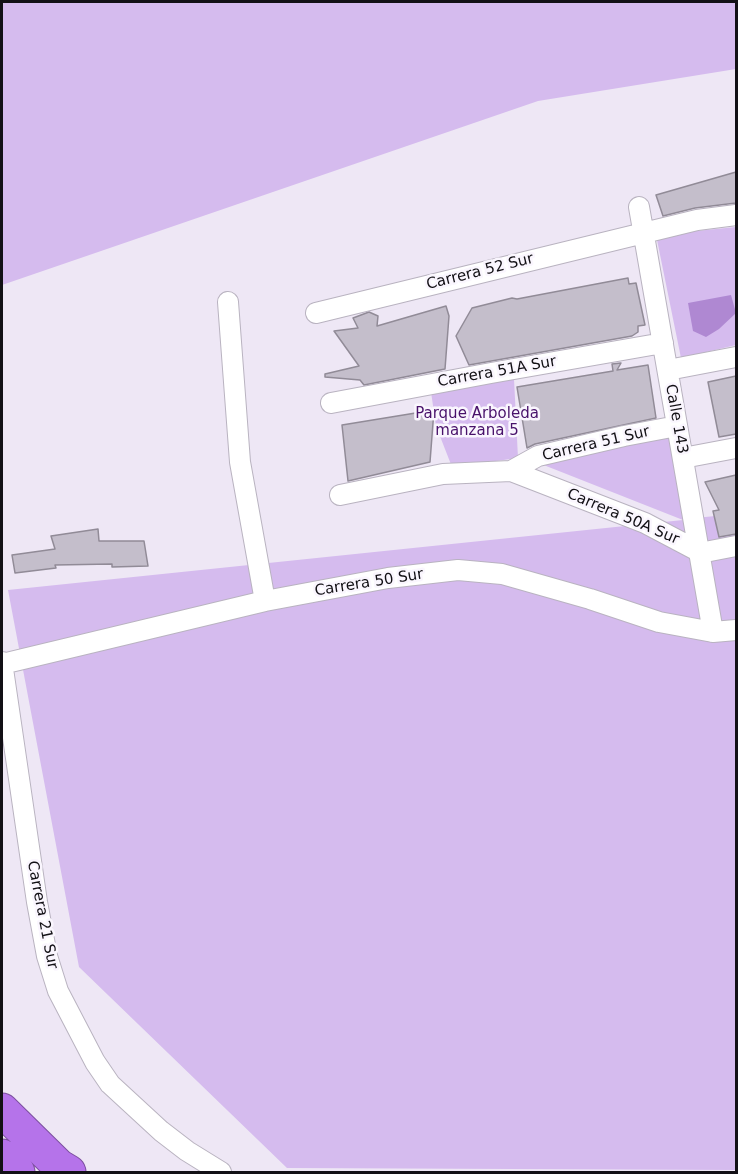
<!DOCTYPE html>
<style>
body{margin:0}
#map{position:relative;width:738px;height:1174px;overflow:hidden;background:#eee7f5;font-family:"DejaVu Sans",sans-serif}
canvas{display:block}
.frame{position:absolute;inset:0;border:3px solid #121015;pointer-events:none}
</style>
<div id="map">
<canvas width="738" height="1174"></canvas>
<div class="frame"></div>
</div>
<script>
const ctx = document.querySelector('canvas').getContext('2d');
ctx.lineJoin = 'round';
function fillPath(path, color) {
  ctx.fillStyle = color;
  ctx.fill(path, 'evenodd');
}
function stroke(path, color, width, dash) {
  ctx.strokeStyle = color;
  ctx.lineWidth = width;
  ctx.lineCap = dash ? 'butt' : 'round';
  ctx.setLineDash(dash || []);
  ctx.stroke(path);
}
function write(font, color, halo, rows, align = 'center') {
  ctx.font = font + ' "DejaVu Sans",sans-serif';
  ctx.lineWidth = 5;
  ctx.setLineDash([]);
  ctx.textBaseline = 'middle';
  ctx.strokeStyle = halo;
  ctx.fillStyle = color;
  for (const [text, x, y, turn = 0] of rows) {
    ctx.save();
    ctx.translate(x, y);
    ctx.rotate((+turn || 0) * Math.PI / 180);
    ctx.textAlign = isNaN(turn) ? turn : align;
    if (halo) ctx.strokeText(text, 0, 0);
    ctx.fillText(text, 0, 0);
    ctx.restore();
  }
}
fillPath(new Path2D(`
 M 2,2 L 736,2 L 736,69 L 538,101 L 2,285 Z
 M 736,227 L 736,345 L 681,358 L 656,235 Z
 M 514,379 L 518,458 L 452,467 L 436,426 L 431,392 L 468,384 Z
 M 678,435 L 695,518 L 736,514 L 736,1170 L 287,1168 L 79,967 L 8,590 L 683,520 L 536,462 Z`), '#d5bbee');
fillPath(new Path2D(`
 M 731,295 L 736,313 L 719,329 L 706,337 L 693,331 L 688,303 Z`), '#af88d2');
const building = new Path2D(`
 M 736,172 L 736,203 L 695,208 L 663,216 L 656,195 Z
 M 628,278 L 629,284 L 636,283 L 645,325 L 638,326 L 638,332 L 632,336 L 469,365 L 456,336 L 472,308 L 512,298 L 517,299 Z
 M 446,306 L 449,316 L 445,369 L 364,385 L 360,380 L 325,377 L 325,374 L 359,366 L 334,331 L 358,328 L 353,318 L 369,312 L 378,316 L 377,326 Z
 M 621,363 L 617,370 L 648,365 L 656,418 L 535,444 L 527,448 L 517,387 L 613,371 L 612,364 Z
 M 736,376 L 736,434 L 719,437 L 708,382 Z
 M 434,410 L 430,462 L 348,481 L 342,425 Z
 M 736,475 L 736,534 L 719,537 L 713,511 L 719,510 L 705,482 Z
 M 98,529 L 99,541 L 144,541 L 148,566 L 112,567 L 112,564 L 55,565 L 56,568 L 15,573 L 12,555 L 55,549 L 51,536 Z`);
fillPath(building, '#c4becb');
stroke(building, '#918b97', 1.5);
const street = new Path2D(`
 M 639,207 L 713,632
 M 228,302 L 240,462 L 265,601
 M 316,313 L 697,220 L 736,215
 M 668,370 L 736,357
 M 331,403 L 491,373 L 663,343
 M 683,458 L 736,448
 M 511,471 L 645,523 L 698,551 L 705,552 L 736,546
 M 340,495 L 443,474 L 511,471 L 538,456 L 624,436 L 677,426
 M 2,662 L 37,902 L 47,956 L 58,991 L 95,1062 L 110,1084 L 161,1131 L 187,1151 L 221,1172
 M 2,664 L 265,601 L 388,578 L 458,570 L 502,574 L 590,599 L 659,622 L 713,632 L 736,630`);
const highway = new Path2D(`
 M 2,1110 L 59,1166 L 69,1172
 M 2,1156 L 18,1172`);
stroke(street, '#b9b3c0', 22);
stroke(highway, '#7c509f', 35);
stroke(street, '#fff', 20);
stroke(highway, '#b573ea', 33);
write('15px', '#121015', '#faf6fe', [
 ["Carrera 52 Sur",480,272,-14],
 ["Carrera 51A Sur",497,372,-10],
 ["Calle 143",676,419,80],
 ["Carrera 51 Sur",596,444,-13],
 ["Carrera 50A Sur",623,517,23],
 ["Carrera 50 Sur",369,583,-9],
 ["Carrera 21 Sur",42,915,79]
]);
write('15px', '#48116a', '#faf6fe', [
 ["Parque Arboleda",477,414],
 ["manzana 5",477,431]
]);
</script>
